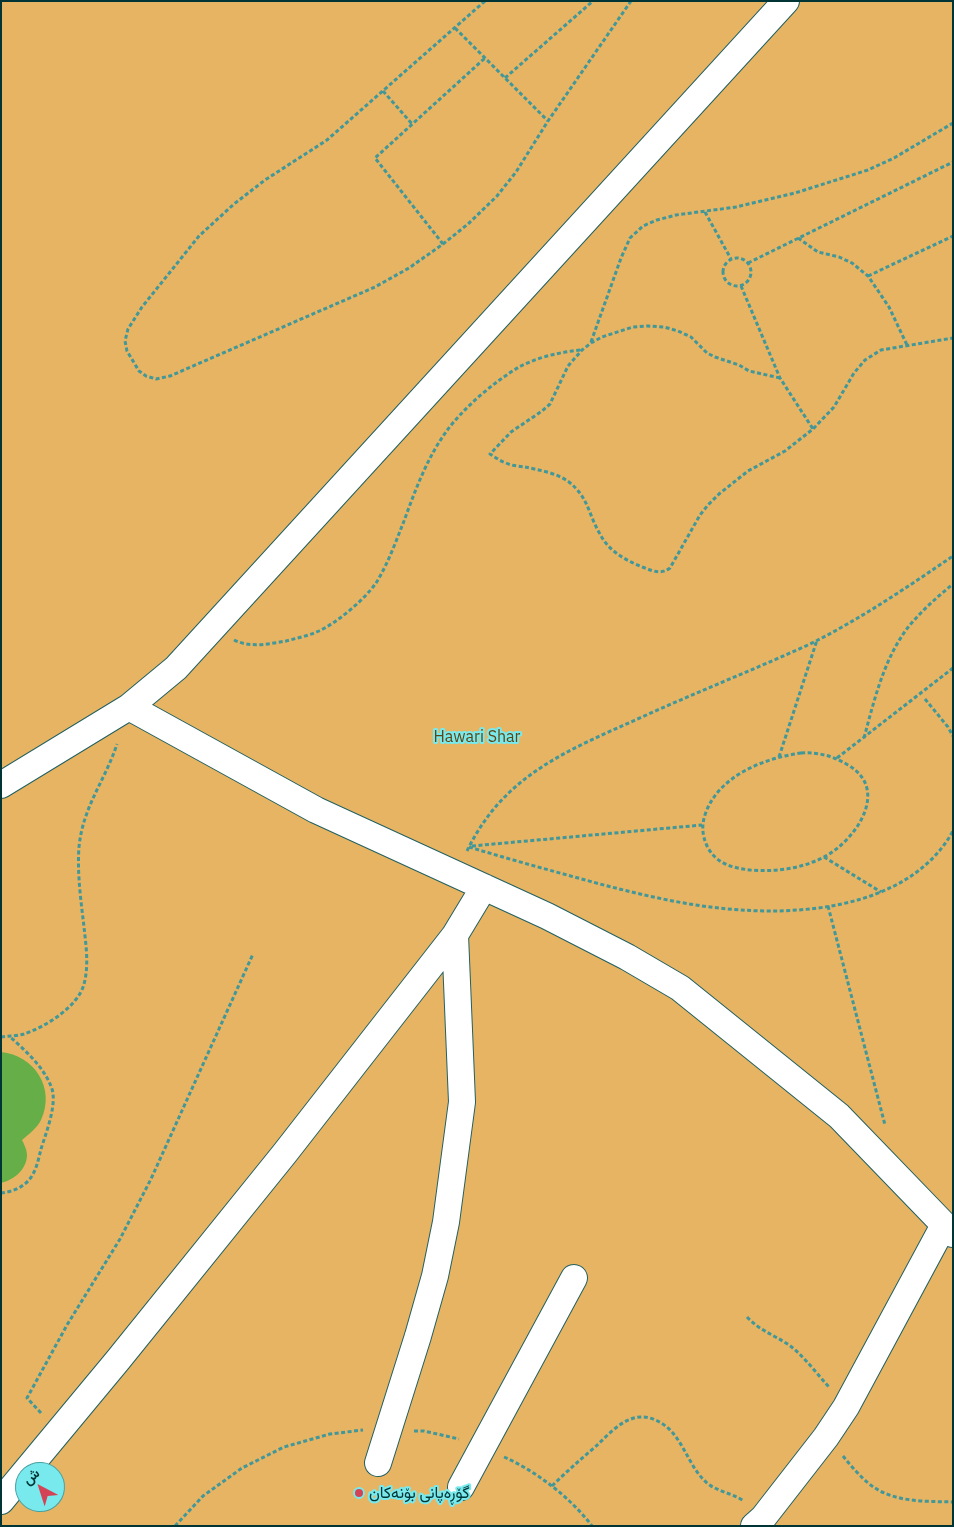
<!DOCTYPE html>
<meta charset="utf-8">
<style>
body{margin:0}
#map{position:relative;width:954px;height:1527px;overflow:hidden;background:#78e9ec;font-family:"IBM Plex Sans",Vazirmatn,sans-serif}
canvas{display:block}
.frame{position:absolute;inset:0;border:2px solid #003435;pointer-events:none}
.north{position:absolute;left:15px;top:1462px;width:50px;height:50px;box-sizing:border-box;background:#78e9ec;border:1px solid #48a1a3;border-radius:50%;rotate:320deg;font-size:14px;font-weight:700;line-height:20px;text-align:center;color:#003435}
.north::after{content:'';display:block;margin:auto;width:18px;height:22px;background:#d34355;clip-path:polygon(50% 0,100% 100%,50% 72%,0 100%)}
</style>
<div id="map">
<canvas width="954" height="1527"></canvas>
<div class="frame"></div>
<div class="north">ش</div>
</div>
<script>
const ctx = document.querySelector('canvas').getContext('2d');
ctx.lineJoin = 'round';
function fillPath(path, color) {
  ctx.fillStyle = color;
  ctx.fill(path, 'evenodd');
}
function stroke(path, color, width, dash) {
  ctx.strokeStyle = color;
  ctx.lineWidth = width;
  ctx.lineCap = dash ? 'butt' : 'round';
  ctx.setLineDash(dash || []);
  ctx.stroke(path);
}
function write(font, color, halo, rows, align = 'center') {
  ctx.font = font + ' "IBM Plex Sans",Vazirmatn,sans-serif';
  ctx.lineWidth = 4;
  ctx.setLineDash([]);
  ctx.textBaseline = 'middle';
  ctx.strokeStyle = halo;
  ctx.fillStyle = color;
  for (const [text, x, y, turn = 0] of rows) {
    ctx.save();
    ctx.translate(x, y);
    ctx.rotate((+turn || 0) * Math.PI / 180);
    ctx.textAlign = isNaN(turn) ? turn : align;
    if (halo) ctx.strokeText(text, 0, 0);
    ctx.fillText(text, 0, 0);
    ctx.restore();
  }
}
fillPath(new Path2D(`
 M 1,1 L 953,1 L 953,1526 L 1,1526 ZM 25,1472 L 55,1472 L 55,1502 L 25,1502 Z`), '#e7b463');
fillPath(new Path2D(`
 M 1,1052 C 34,1055 56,1088 41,1120 C 37,1128 29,1134 22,1140 C 24,1144 27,1150 27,1155 C 27,1169 14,1180 1,1183 Z`), '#66ae47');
const minor = new Path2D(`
 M 129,707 L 316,810 L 547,916 L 627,957 L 680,988 L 839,1116 L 953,1234
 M 1,785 L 129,707 L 176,668 L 786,1
 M 378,1463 L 418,1336 L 435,1276 L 446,1222 L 462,1102 L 455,935
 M 25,1472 L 118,1360 L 285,1153 L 455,935 L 484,887
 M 461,1487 L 574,1278
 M 1,1501 L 25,1472
 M 754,1526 L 763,1518 L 826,1437 L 846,1407 L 944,1225`);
stroke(minor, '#226061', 28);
stroke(new Path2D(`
 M 485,1 L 327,140 L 265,180 L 234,204 L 199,236 L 142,307 L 128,329 L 125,341 L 127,351 L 139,371 L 146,376 L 156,379 L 170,376 L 375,287 L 409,268 L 443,244 L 468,224 L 497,196 L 516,172 L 548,121 L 631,1
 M 455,28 L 548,121
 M 505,78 L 593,1
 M 383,91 L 413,125
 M 705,212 L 731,259
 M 798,238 L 818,252 L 839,257 L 852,263 L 868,276 L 889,307 L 907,345
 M 443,244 L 375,158 L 485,58
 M723 272a14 14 0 1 1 28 0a14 14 0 1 1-28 0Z
 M 748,263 L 953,162
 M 868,276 L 953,236
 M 741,286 L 780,378 L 813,429
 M 591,342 L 621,258 L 630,238 L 643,226 L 657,220 L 676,215 L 736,207 L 795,193 L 868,170 L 894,158 L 953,123
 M 780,378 L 749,371 L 739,365 L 715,357 L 707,353 L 691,337 L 678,331 L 664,327 L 648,326 L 633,327 L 602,337 L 591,343 L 582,350 L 568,366 L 550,404 L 542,411 L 511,432 L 490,454 C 495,457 500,461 506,463 C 512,466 519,466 525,467 C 539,470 557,473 569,482 C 589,498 588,514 600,534 C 609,552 627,561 645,568 C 655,572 662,574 670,568 L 700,515 L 708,505 L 719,494 L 748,471 L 785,451 L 813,429 L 834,407 L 854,373 L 865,360 L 881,350 L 953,338
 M 234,640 C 250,648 269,644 286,641 C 297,638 308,636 319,631 C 338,622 364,600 376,583 C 388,564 396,541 404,521 C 415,491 427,458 446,432 C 463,408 494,382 519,367 C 538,357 560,352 581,350
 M 925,699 L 948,727 L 953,736
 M 864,738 C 874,701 883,662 906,630 C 919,613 936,598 953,584
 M 801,753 C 819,752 833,756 848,765 C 891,790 855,841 824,857 C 801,869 775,872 750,870 C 733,868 717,864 708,848 C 702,836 701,825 706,812 C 720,775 765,758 801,753 Z
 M 779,757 L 817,640
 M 837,758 L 953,668
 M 472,846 L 702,825
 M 469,847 C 512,860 556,872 600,884 C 646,896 693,907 741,910 C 815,915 913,903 953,831
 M 467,851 C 504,774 569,750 642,717 C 697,692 753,670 808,645 C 859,620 906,588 953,556
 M 824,857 L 881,892
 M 828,906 L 885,1125
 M 1,1037 C 9,1036 17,1036 24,1034 C 45,1027 78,1007 84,984 C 89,966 86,945 84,927 C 81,901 77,874 79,847 C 83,806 105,781 117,744
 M 1,1193 C 13,1192 27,1186 33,1174 C 37,1167 39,1157 41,1149 C 46,1133 57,1105 52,1089 C 45,1068 25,1050 9,1036
 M 747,1317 C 759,1330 774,1335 789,1345 C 804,1356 816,1373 829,1387
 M 41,1413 L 27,1398 L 67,1325 L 120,1239 L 151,1179 L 253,954
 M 414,1431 L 424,1431 L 459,1439
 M 843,1456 C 850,1465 858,1474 867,1482 C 891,1503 923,1501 953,1502
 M 504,1457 C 536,1471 571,1498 592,1526
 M 552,1486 C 566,1472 580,1460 595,1447 C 606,1437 617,1424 631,1419 C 646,1413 662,1421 672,1432 C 686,1448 691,1469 707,1483 C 718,1492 732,1493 744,1501
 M 175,1526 L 203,1496 L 242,1468 L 284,1447 L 330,1434 L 363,1430`), '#429799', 3, [4, 2.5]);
stroke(minor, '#fff', 26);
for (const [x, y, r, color] of [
 [359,1493,5,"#d34355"]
]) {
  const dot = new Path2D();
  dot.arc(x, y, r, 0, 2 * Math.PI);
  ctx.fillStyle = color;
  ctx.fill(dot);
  stroke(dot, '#78e9ec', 2);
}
write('16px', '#604412', '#78e9ec', [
 ["Hawari Shar",477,737]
]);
write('16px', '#003435', '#78e9ec', [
 ["گۆڕەپانی بۆنەکان",369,1493]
], 'left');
</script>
